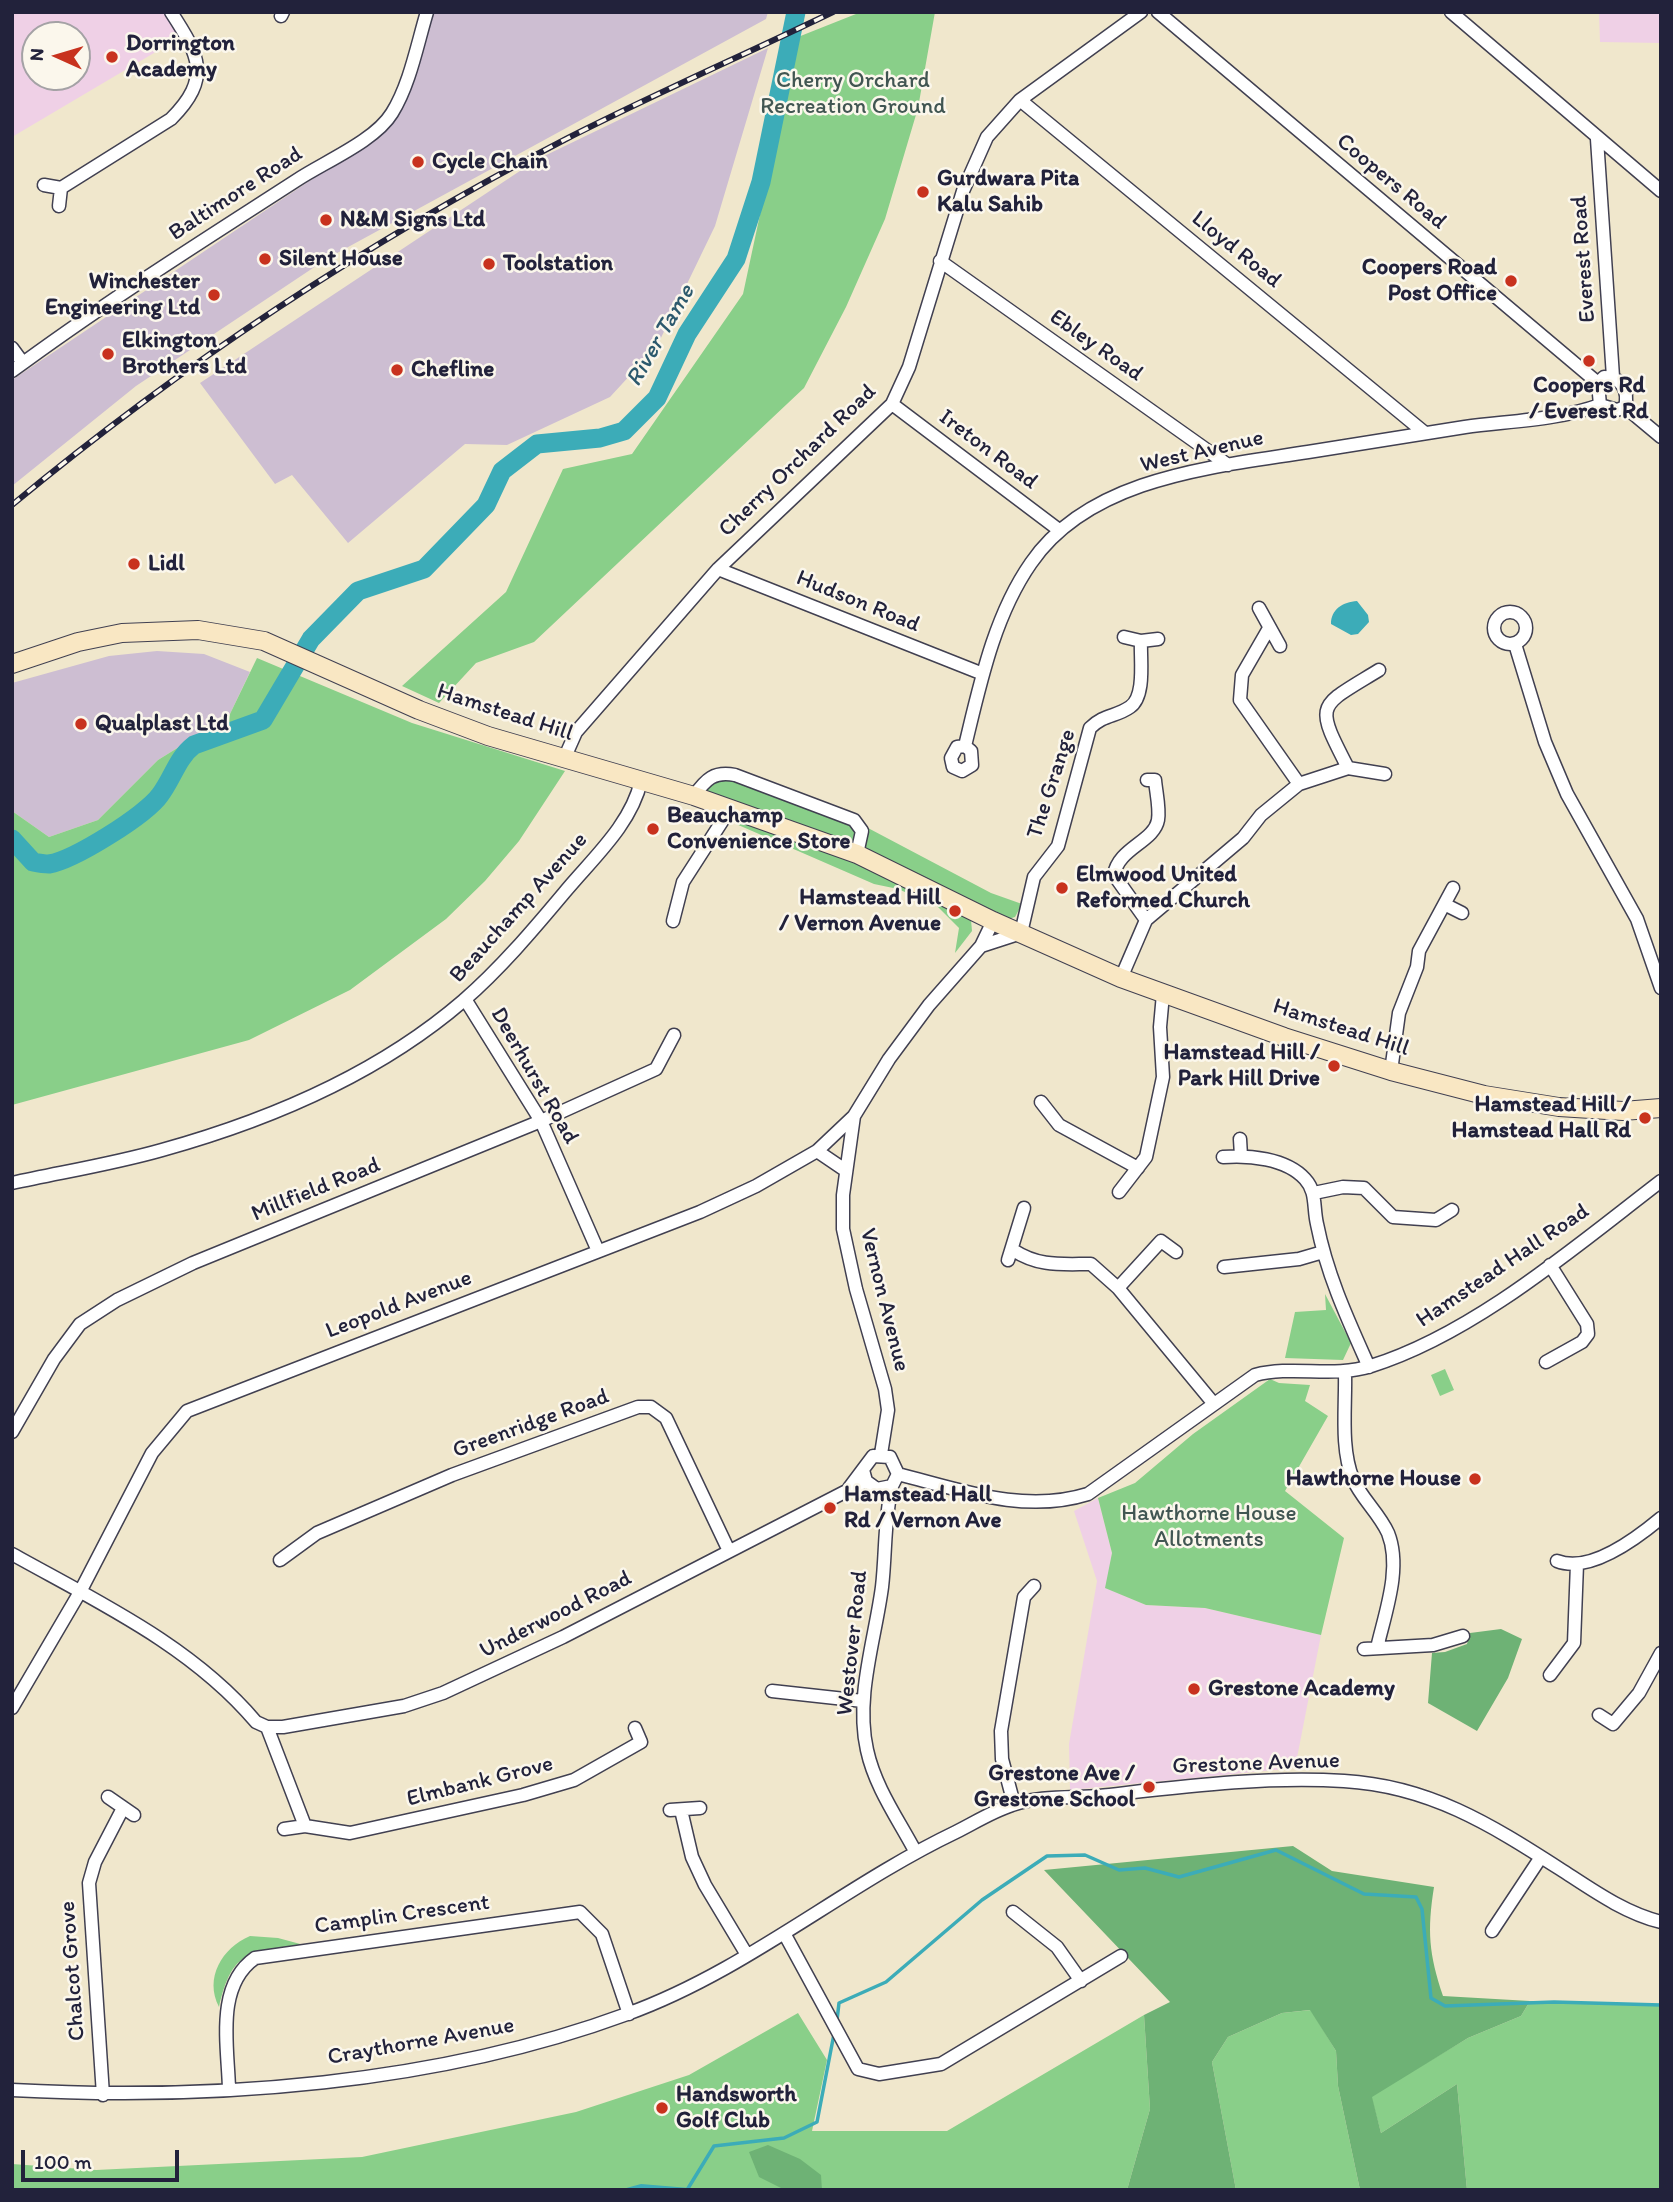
<!DOCTYPE html>
<style>
body{margin:0}
#map{position:relative;width:1673px;height:2202px;overflow:hidden;background:#f0e7cc;font-family:Itim,sans-serif}
canvas{display:block}
.frame{position:absolute;inset:0;border:14px solid #22223b;pointer-events:none}
.north{position:absolute;left:21px;top:21px;width:70px;height:70px;box-sizing:border-box;background:#fbf7ec;border:2px solid #a4a2a5;border-radius:50%;rotate:274deg;font-size:19px;font-weight:700;line-height:28px;text-align:center;color:#22223b}
.north::after{content:'';display:block;margin:auto;width:24px;height:32px;background:#c8321e;clip-path:polygon(50% 0,100% 100%,50% 72%,0 100%)}
.scale{position:absolute;left:21px;top:2150px;width:158px;height:32px;box-sizing:border-box;border:4px solid #22223b;border-top:0;padding-left:9px;font-size:21px;line-height:24px;white-space:nowrap;color:#22223b;-webkit-text-stroke:5px #fbf7ec;paint-order:stroke}
</style>
<div id="map">
<canvas width="1673" height="2202"></canvas>
<div class="frame"></div>
<div class="north">N</div>
<div class="scale">100 m</div>
</div>
<script>
const ctx = document.querySelector('canvas').getContext('2d');
ctx.lineJoin = 'round';
function fillPath(path, color) {
  ctx.fillStyle = color;
  ctx.fill(path, 'evenodd');
}
function stroke(path, color, width, dash) {
  ctx.strokeStyle = color;
  ctx.lineWidth = width;
  ctx.lineCap = dash ? 'butt' : 'round';
  ctx.setLineDash(dash || []);
  ctx.stroke(path);
}
function write(font, color, halo, rows, align = 'center') {
  ctx.font = font + ' Itim,sans-serif';
  ctx.lineWidth = 5;
  ctx.setLineDash([]);
  ctx.textBaseline = 'middle';
  ctx.strokeStyle = halo;
  ctx.fillStyle = color;
  for (const [text, x, y, turn = 0] of rows) {
    ctx.save();
    ctx.translate(x, y);
    ctx.rotate((+turn || 0) * Math.PI / 180);
    ctx.textAlign = isNaN(turn) ? turn : align;
    if (halo) ctx.strokeText(text, 0, 0);
    ctx.fillText(text, 0, 0);
    ctx.restore();
  }
}
fillPath(new Path2D(`
 M 18,12 L 165,12 L 181,37 L 12,137 L 12,15 ZM 35,35 L 77,35 L 77,77 L 35,77 Z
 M 1599,12 L 1661,12 L 1661,43 L 1600,42 Z
 M 1098,1498 L 1112,1553 L 1106,1588 L 1146,1605 L 1205,1608 L 1321,1635 L 1295,1768 L 1070,1790 L 1069,1744 L 1097,1581 L 1074,1511 Z`), '#efd0e6');
fillPath(new Path2D(`
 M 431,12 L 768,12 L 766,19 L 328,258 L 136,386 L 12,486 L 12,380 L 375,137 L 395,116 Z
 M 768,48 L 715,226 L 657,346 L 610,397 L 507,445 L 465,444 L 348,543 L 292,475 L 275,484 L 200,383 L 538,159 Z
 M 157,651 L 204,654 L 250,672 L 229,716 L 158,760 L 98,820 L 49,837 L 12,811 L 12,683 L 109,656 Z`), '#cdbed2');
fillPath(new Path2D(`
 M 861,12 L 935,12 L 918,108 L 885,219 L 846,307 L 804,388 L 534,642 L 476,663 L 439,703 L 402,686 L 506,592 L 563,469 L 632,454 L 743,294 L 798,37 Z
 M 257,658 L 412,723 L 565,771 L 519,841 L 485,881 L 446,919 L 350,990 L 249,1040 L 12,1105 L 12,811 L 49,837 L 98,820 L 158,760 L 229,716 Z
 M 721,775 L 850,822 L 855,830 L 851,847 L 704,793 L 707,783 Z
 M 746,821 L 867,864 L 971,920 L 972,931 L 955,953 L 959,928 L 937,906 L 898,889 L 874,884 L 736,824 Z
 M 868,828 L 991,893 L 1022,904 L 1015,917 L 1008,919 L 865,849 Z
 M 1325,1294 L 1351,1343 L 1343,1360 L 1285,1358 L 1295,1312 L 1326,1310 Z
 M 1445,1369 L 1454,1390 L 1440,1396 L 1431,1375 Z
 M 1270,1379 L 1279,1383 L 1310,1385 L 1305,1401 L 1328,1416 L 1285,1491 L 1344,1538 L 1321,1635 L 1205,1608 L 1146,1605 L 1105,1588 L 1112,1553 L 1098,1498 L 1135,1483 L 1193,1434 Z
 M 250,1936 L 278,1938 L 304,1945 C 248,1954 233,1948 219,2007 C 204,1978 222,1948 250,1936 Z
 M 1530,2001 L 1661,2005 L 1661,2190 L 1467,2190 L 1457,2084 L 1381,2133 L 1371,2096 L 1468,2038 L 1521,2016 Z
 M 1311,2010 L 1336,2051 L 1338,2086 L 1360,2190 L 1236,2190 L 1212,2062 L 1228,2037 L 1282,2013 Z
 M 798,2013 L 827,2060 L 812,2131 L 947,2131 L 1144,2015 L 1150,2109 L 1127,2190 L 12,2190 L 12,2164 L 96,2170 L 362,2157 L 576,2112 L 689,2075 Z`), '#89cf89');
fillPath(new Path2D(`
 M 1501,1629 L 1522,1639 L 1508,1678 L 1477,1731 L 1428,1703 L 1432,1653 L 1445,1652 L 1467,1644 L 1470,1633 Z
 M 1293,1846 L 1332,1871 L 1434,1887 C 1427,1931 1429,1954 1443,1996 L 1530,2001 L 1521,2016 L 1468,2038 L 1372,2097 L 1381,2133 L 1457,2084 L 1467,2190 L 1360,2190 L 1338,2086 L 1336,2051 L 1310,2010 L 1282,2013 L 1228,2037 L 1212,2062 L 1236,2190 L 1127,2190 L 1150,2109 L 1144,2015 L 1170,2002 L 1044,1870 Z
 M 768,2145 L 800,2159 L 821,2175 L 822,2190 L 785,2190 L 759,2177 L 749,2152 Z`), '#6eb275');
fillPath(new Path2D(`
 M 1357,601 L 1368,615 L 1369,622 L 1358,634 L 1351,635 L 1331,624 C 1331,609 1343,602 1357,601 Z
 M 641,2184 L 689,2188 L 689,2190 L 619,2190 Z`), '#3cacb8');
stroke(new Path2D(`
 M 837,2020 L 839,2003 L 886,1982 L 982,1900 L 1047,1856 L 1085,1855 L 1119,1870 L 1145,1868 L 1179,1877 L 1276,1850 L 1364,1894 L 1416,1897 L 1422,1909 L 1431,1998 L 1445,2006 L 1554,2002 L 1661,2005
 M 687,2190 L 714,2146 L 784,2138 L 817,2122 L 834,2034`), '#3cacb8', 3.5);
stroke(new Path2D(`
 M 12,839 L 33,862 C 38,863 44,864 49,864 C 74,860 146,815 160,795 C 173,778 177,758 194,745 L 263,720 L 311,639 L 358,591 L 424,569 L 486,505 L 502,471 L 537,444 L 600,438 L 624,431 L 657,398 L 687,334 L 736,259 L 761,182 L 796,12`), '#3cacb8', 19);
const street = new Path2D(`
 M 1158,12 L 1598,383
 M 1451,12 L 1661,191
 M 281,16 L 283,12
 M 1020,100 L 1425,433
 M 1597,139 L 1613,377
 M 44,185 L 61,188 L 171,119 C 212,78 199,55 171,12
 M 59,206 L 61,188
 M 940,261 L 1228,465
 M 12,348 L 23,363
 M 12,371 C 104,303 201,242 297,180 C 324,162 375,141 392,113 C 410,84 417,45 427,12
 M 1604,377 C 1622,377 1629,391 1625,407 L 1617,410 L 1600,405 L 1598,383 Z
 M 892,404 L 1059,530
 M 1625,407 L 1661,437
 M 718,569 L 983,674
 M 1259,608 L 1280,646
 M1494 628a16 16 0 1 1 32 0a16 16 0 1 1-32 0Z
 M 1268,630 L 1242,675 L 1240,700 L 1299,784
 M 1124,637 L 1141,641 L 1158,639
 M 1515,644 L 1545,742 L 1567,794 L 1637,919 L 1661,988
 M 965,746 L 957,747 L 951,758 L 953,767 L 962,771 L 972,765 L 971,751 L 965,746 C 980,684 994,616 1031,563 C 1090,477 1214,467 1308,452 C 1360,444 1412,435 1465,427 C 1509,421 1559,420 1600,405
 M 564,759 L 576,732 L 718,569 L 892,404 L 909,367 L 963,191 L 987,137 L 1020,100 L 1141,12
 M 1348,768 C 1314,702 1317,708 1379,670
 M 694,796 C 706,779 714,771 735,775 L 854,820 L 862,831 L 857,854
 M 1446,905 L 1462,913
 M 1146,920 L 1114,875 C 1118,848 1154,842 1158,820 C 1160,808 1156,792 1155,780 L 1147,780
 M 673,921 L 683,882 L 730,809
 M 993,921 L 981,946 L 1021,933 L 1034,877 L 1058,846 L 1090,728 C 1104,714 1116,717 1130,707 C 1146,696 1140,659 1141,641
 M 1121,978 L 1146,920 L 1243,838 L 1261,815 L 1299,784 L 1348,768 L 1385,774
 M 465,999 L 541,1121 L 598,1251
 M 1391,1071 L 1399,1013 L 1417,967 L 1419,951 L 1453,888
 M 1041,1102 L 1059,1125 L 1138,1168
 M 1240,1139 L 1241,1156
 M 817,1151 L 845,1170
 M 1223,1157 C 1248,1155 1286,1158 1305,1179 C 1317,1192 1313,1207 1317,1224 C 1327,1275 1348,1320 1369,1367
 M 12,1183 C 62,1172 113,1164 162,1150 C 270,1120 377,1075 463,1001 C 500,969 533,930 564,893 C 592,859 631,825 641,781
 M 1119,1192 L 1146,1157 L 1163,1077 L 1160,1027 L 1163,994
 M 1314,1193 L 1343,1187 L 1364,1188 L 1393,1217 L 1436,1220 L 1452,1210
 M 1013,1250 C 1039,1267 1061,1264 1091,1264 L 1118,1288 L 1214,1404
 M 1008,1260 L 1024,1208
 M 1224,1267 L 1299,1259 L 1323,1252
 M 1118,1288 L 1161,1241 L 1176,1252
 M 1546,1362 L 1582,1342 L 1588,1334 L 1587,1324 L 1550,1265
 M 1345,1372 C 1346,1405 1340,1448 1353,1479 C 1361,1498 1379,1513 1388,1533 C 1402,1568 1385,1613 1377,1648
 M 12,1432 L 54,1359 L 80,1324 L 117,1300 L 193,1263 L 541,1121 L 656,1069 L 674,1035
 M 881,1454 L 888,1410 L 885,1389 L 856,1289 L 843,1229 L 843,1195 L 854,1116 L 889,1059 L 929,1005 L 981,946
 M 898,1474 C 961,1490 1024,1514 1088,1494 L 1255,1375 C 1293,1365 1333,1378 1371,1366 C 1474,1334 1576,1246 1661,1181
 M 892,1486 C 884,1519 886,1553 882,1587 C 875,1640 855,1697 867,1750 C 875,1787 898,1819 915,1851
 M 849,1488 L 873,1456 L 890,1457 L 898,1474 L 892,1486 L 877,1489 L 866,1481 L 863,1470
 M 12,1554 C 98,1602 192,1646 256,1722 L 267,1727 L 283,1727 L 404,1706 L 443,1693 L 563,1637 L 866,1481
 M 280,1560 L 317,1533 L 452,1475 L 638,1407 L 651,1407 L 666,1418 L 729,1551
 M 1557,1561 C 1590,1574 1637,1538 1661,1518
 M 1364,1649 L 1433,1645 L 1463,1636
 M 1550,1675 L 1574,1643 L 1577,1564
 M 772,1691 L 863,1701
 M 12,1708 L 80,1592 L 152,1453 L 187,1411 L 700,1212 L 756,1186 L 817,1151 L 854,1116
 M 1599,1715 L 1613,1724 L 1639,1693 L 1661,1653
 M 267,1727 L 305,1826 L 350,1833 L 523,1795 L 574,1780 L 641,1742 L 635,1728
 M 108,1797 L 134,1815
 M 1014,1804 L 1002,1759 L 1001,1731 L 1024,1597 L 1034,1586
 M 670,1810 L 700,1808
 M 681,1810 L 692,1857 L 705,1885 L 747,1955
 M 284,1829 L 305,1826
 M 1013,1912 L 1057,1947 L 1081,1981
 M 1492,1931 L 1541,1857
 M 784,1933 L 858,2069 L 879,2074 L 941,2064 L 1121,1956
 M 229,2089 C 228,2046 215,1986 255,1958 L 580,1912 L 602,1934 L 629,2014
 M 12,2090 C 213,2101 437,2084 627,2014 C 746,1971 843,1886 956,1832 C 974,1823 993,1811 1012,1805 C 1037,1796 1072,1798 1099,1796 C 1180,1787 1262,1776 1344,1781 C 1429,1786 1490,1824 1560,1869 C 1591,1889 1624,1913 1661,1922
 M 103,2095 L 89,1883 L 95,1862 L 122,1810`);
const secondary = new Path2D(`
 M 12,664 L 78,642 L 122,633 L 198,630 L 264,641 L 419,710 L 488,736 L 694,796 L 857,854 L 993,921 L 1121,978 L 1284,1037 L 1391,1071 L 1484,1095 L 1559,1107 L 1623,1111 L 1661,1108`);
stroke(street, '#414051', 15);
stroke(secondary, '#414051', 20);
stroke(street, '#fff', 12);
stroke(secondary, '#f9e7c3', 18);
const rail = new Path2D(`
 M 12,505 C 183,363 369,241 566,139 C 654,94 744,55 833,12`);
stroke(rail, '#22223b', 6);
stroke(rail, '#fbf7ec', 3.5, [10]);
for (const [x, y, r, color] of [
 [112,57,7,"#c8321e"],
 [418,162,7,"#c8321e"],
 [923,192,7,"#c8321e"],
 [326,220,7,"#c8321e"],
 [265,259,7,"#c8321e"],
 [489,264,7,"#c8321e"],
 [1511,281,7,"#c8321e"],
 [214,295,7,"#c8321e"],
 [108,354,7,"#c8321e"],
 [1589,361,7,"#c8321e"],
 [397,370,7,"#c8321e"],
 [134,564,7,"#c8321e"],
 [81,724,7,"#c8321e"],
 [653,829,7,"#c8321e"],
 [1062,888,7,"#c8321e"],
 [955,911,7,"#c8321e"],
 [1334,1066,7,"#c8321e"],
 [1645,1118,7,"#c8321e"],
 [1475,1479,7,"#c8321e"],
 [830,1508,7,"#c8321e"],
 [1194,1689,7,"#c8321e"],
 [1149,1787,7,"#c8321e"],
 [662,2108,7,"#c8321e"]
]) {
  const dot = new Path2D();
  dot.arc(x, y, r, 0, 2 * Math.PI);
  ctx.fillStyle = color;
  ctx.fill(dot);
  stroke(dot, '#fbf7ec', 2.5);
}
write('bold 23px', '#22223b', '#fbf7ec', [
 ["Dorrington",126,44],
 ["Academy",126,70],
 ["Cycle Chain",432,162],
 ["Gurdwara Pita",937,179],
 ["Kalu Sahib",937,205],
 ["N&M Signs Ltd",340,220],
 ["Silent House",279,259],
 ["Toolstation",503,264],
 ["Coopers Road",1497,268,"right"],
 ["Post Office",1497,294,"right"],
 ["Winchester",200,282,"right"],
 ["Engineering Ltd",200,308,"right"],
 ["Elkington",122,341],
 ["Brothers Ltd",122,367],
 ["Chefline",411,370],
 ["Coopers Rd",1589,386,"center"],
 ["/ Everest Rd",1589,412,"center"],
 ["Lidl",148,564],
 ["Qualplast Ltd",95,724],
 ["Beauchamp",667,816],
 ["Convenience Store",667,842],
 ["Elmwood United",1076,875],
 ["Reformed Church",1076,901],
 ["Hamstead Hill",941,898,"right"],
 ["/ Vernon Avenue",941,924,"right"],
 ["Hamstead Hill /",1320,1053,"right"],
 ["Park Hill Drive",1320,1079,"right"],
 ["Hamstead Hill /",1631,1105,"right"],
 ["Hamstead Hall Rd",1631,1131,"right"],
 ["Hawthorne House",1461,1479,"right"],
 ["Hamstead Hall",844,1495],
 ["Rd / Vernon Ave",844,1521],
 ["Grestone Academy",1208,1689],
 ["Grestone Ave /",1135,1774,"right"],
 ["Grestone School",1135,1800,"right"],
 ["Handsworth",676,2095],
 ["Golf Club",676,2121]
], 'left');
write('23px', '#415652', '#fbf7ec', [
 ["Cherry Orchard",853,81],
 ["Recreation Ground",853,107],
 ["Hawthorne House",1209,1514],
 ["Allotments",1209,1540]
]);
write('23px', '#22223b', '#fbf7ec', [
 ["Coopers Road",1391,182,40],
 ["Baltimore Road",236,194,-33],
 ["Lloyd Road",1236,250,39],
 ["Everest Road",1584,259,-94],
 ["Ebley Road",1096,346,35],
 ["Ireton Road",988,450,37],
 ["West Avenue",1202,452,-13],
 ["Cherry Orchard Road",798,461,-44],
 ["Hudson Road",858,602,22],
 ["Hamstead Hill",505,713,18],
 ["The Grange",1052,784,-72],
 ["Beauchamp Avenue",519,908,-48],
 ["Hamstead Hill",1341,1028,18],
 ["Deerhurst Road",534,1076,60],
 ["Millfield Road",316,1190,-22],
 ["Hamstead Hall Road",1503,1266,-34],
 ["Vernon Avenue",884,1300,76],
 ["Leopold Avenue",399,1305,-21],
 ["Greenridge Road",531,1424,-20],
 ["Underwood Road",556,1615,-27],
 ["Westover Road",853,1643,-84],
 ["Grestone Avenue",1256,1764,-2],
 ["Elmbank Grove",480,1782,-14],
 ["Camplin Crescent",402,1915,-8],
 ["Chalcot Grove",73,1971,-94],
 ["Craythorne Avenue",421,2042,-10]
]);
write('italic 24px', '#2c596d', '#fbf7ec', [
 ["River Tame",661,336,-60]
]);
</script>
